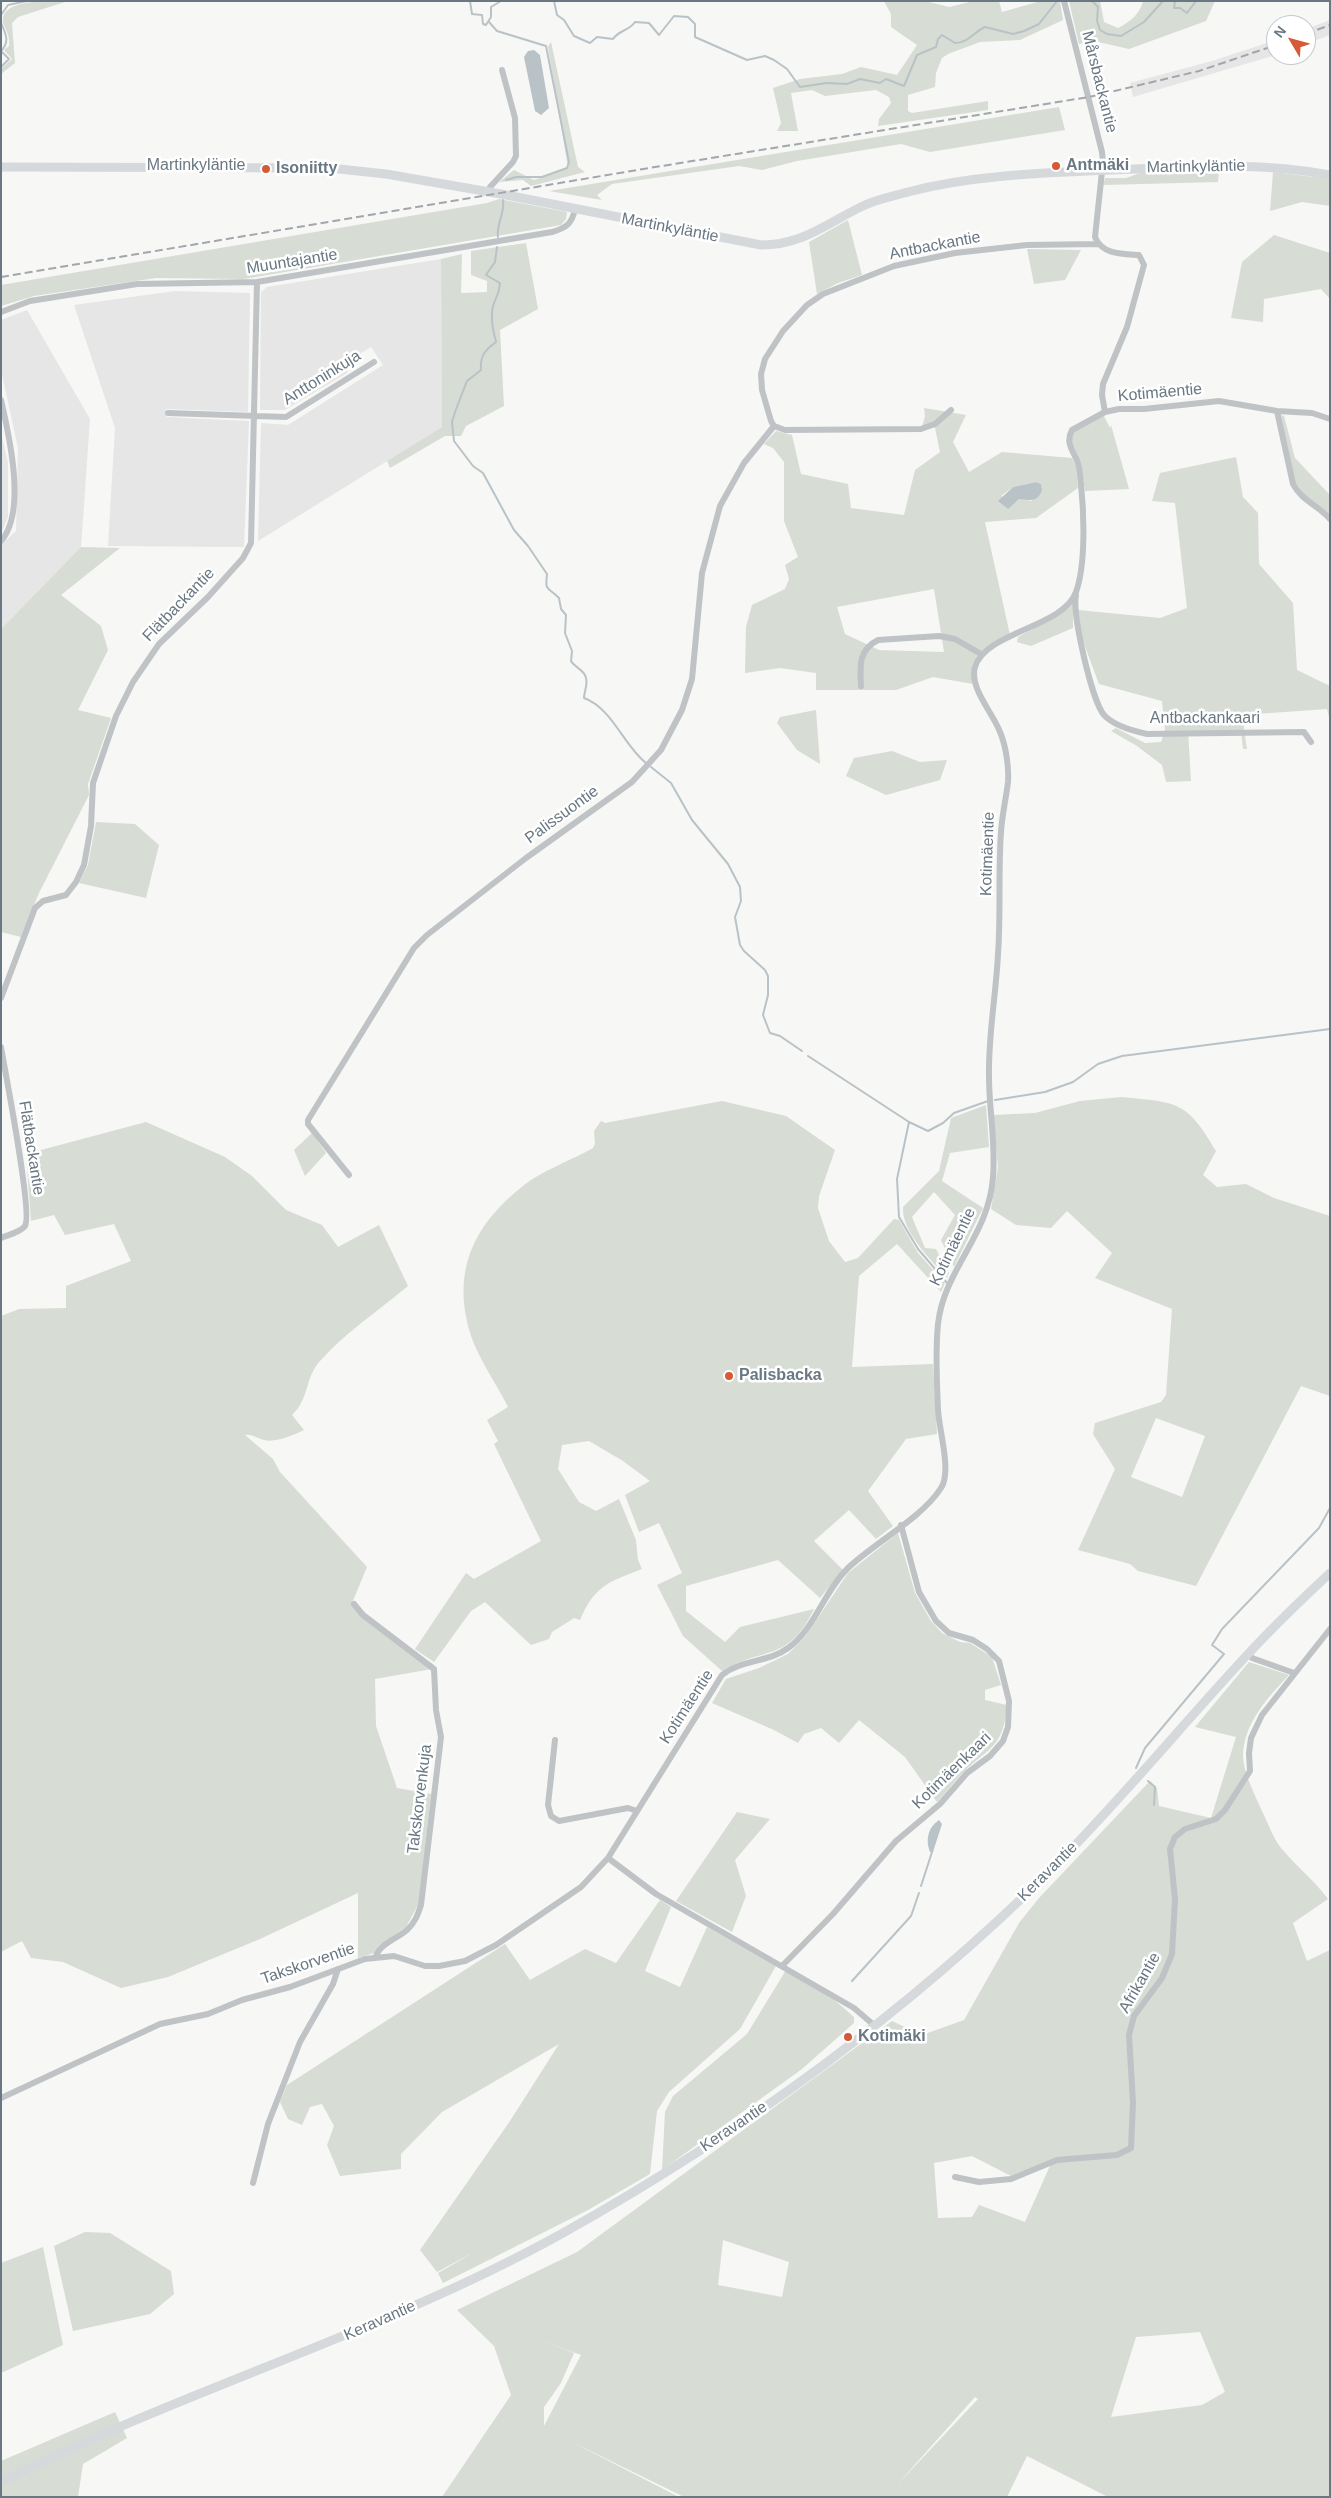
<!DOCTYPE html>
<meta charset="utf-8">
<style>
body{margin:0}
#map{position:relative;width:1331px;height:2498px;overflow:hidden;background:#f7f7f5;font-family:Helvetica,sans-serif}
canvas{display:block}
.frame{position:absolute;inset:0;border:2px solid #697883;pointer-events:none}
.north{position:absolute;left:1266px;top:15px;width:50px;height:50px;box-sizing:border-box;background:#fff;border:1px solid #c3c9cd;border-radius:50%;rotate:307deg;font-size:14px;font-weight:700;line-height:20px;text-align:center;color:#697883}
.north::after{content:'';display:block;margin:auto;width:18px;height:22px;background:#d45a38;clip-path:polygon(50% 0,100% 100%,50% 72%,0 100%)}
</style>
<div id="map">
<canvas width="1331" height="2498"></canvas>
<div class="frame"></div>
<div class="north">N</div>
</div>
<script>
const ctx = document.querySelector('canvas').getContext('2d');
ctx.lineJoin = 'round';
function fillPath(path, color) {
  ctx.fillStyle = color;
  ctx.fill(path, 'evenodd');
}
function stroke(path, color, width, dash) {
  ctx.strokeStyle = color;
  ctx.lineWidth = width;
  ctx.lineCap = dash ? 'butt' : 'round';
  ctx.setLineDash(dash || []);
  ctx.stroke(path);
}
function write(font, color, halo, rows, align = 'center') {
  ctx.font = font + ' Helvetica,sans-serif';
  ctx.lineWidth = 5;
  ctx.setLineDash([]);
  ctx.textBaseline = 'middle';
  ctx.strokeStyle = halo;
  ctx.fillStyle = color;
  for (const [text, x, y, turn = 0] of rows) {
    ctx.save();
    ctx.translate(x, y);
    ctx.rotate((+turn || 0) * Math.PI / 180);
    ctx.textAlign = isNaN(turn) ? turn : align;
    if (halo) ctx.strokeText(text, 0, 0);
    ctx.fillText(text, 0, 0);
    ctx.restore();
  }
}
fillPath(new Path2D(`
 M 1330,20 L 1330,35 L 1306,44 L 1306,29 Z
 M 1276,40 L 1276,55 L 1133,97 L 1130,83 L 1212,61 Z
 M 441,259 L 442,427 L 258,541 L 261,423 L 288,425 L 383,365 L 371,347 L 351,359 L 347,373 L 285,410 L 260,410 L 261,292 L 267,287 Z
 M 175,291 L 250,293 L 248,412 L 166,409 L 167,417 L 249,421 L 244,547 L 108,546 L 115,428 L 74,305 Z
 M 27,310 L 90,419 L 81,547 L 1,629 L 1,545 L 16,531 L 18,448 L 1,370 L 1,320 Z
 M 1,432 L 8,463 L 8,517 L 1,534 Z`), '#e5e6e5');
fillPath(new Path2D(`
 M 39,1 L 68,1 L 18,17 L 12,23 L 15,63 L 1,74 L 1,69 L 12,59 L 4,50 L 9,46 C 10,37 7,32 3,23 C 0,4 28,3 39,1 Z
 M 884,1 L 925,1 L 949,7 L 974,1 L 999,1 L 1002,12 L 1041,1 L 1060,1 L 1063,20 L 1020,40 L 980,42 L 948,54 L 942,58 L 936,73 L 935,87 L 908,95 L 908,111 L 912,113 L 988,101 L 988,110 L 878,126 L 879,119 L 891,103 L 889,97 L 876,90 L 825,96 L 812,90 L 791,93 L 798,131 L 777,131 L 781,123 L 773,88 L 800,79 L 842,74 L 861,67 L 897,75 L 917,45 L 891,27 L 891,14 Z
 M 1069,1 L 1100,1 L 1104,22 L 1118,28 C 1130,22 1140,14 1143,1 L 1215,1 L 1206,21 L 1129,49 L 1094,41 L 1079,44 Z
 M 551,42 L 578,167 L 585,172 L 531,186 L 523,180 L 499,182 L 514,170 L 534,180 L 568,168 L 548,47 Z
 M 1059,107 L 1065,130 L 930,152 L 901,144 L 797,161 L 762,170 L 739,166 L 612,184 L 597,195 L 602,200 L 549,191 Z
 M 1219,170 L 1218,182 L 1103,185 L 1105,178 L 1126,178 L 1140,173 Z
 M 1273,172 L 1330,179 L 1330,206 L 1302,202 L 1270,211 Z
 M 499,199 L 567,212 L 566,219 L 561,225 L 244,279 L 156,278 L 34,296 L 1,306 L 1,285 L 487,203 Z
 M 848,220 L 862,275 L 838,283 L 817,294 L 809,242 Z
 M 1274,235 L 1330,253 L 1330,299 L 1321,289 L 1264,299 L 1263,322 L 1231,318 L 1242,262 Z
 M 526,243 L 538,309 L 500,330 L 504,406 L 466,426 L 461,436 L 445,436 L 390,468 L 387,461 L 442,427 L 441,259 L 462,254 L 461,293 L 487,292 L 487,281 L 471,275 L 471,251 Z
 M 1027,249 L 1081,250 L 1065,280 L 1034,284 Z
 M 924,408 L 966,415 L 953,442 L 969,472 L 1002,452 L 1072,458 L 1076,466 L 1078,488 L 1036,518 L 985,522 L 1010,635 C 986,646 967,654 973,684 L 933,677 L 896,690 L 816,690 L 816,673 L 780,668 L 745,673 L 746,627 L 752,605 L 785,589 L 789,579 L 785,565 L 798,557 L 784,521 L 784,462 L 773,448 L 764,444 L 776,431 L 792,435 L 801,474 L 848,484 L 851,508 L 904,515 L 915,470 L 940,452 L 935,428 L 932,424 L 922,427 L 925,416 ZM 1036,482 L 1041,484 C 1042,494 1038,496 1031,501 L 1019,499 L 1016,501 L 1001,496 L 1013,487 ZM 934,589 L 944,652 L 879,650 L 845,634 L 837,607 Z
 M 1281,415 L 1284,416 L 1295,458 L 1330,495 L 1330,517 L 1303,494 L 1295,483 Z
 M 1104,416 L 1110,428 L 1111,425 L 1129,489 L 1085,491 L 1081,463 L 1072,443 L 1072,436 L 1075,431 Z
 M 1236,457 L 1243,497 L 1258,513 L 1259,564 L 1293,603 L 1297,670 L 1330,686 L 1330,721 L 1327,709 L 1242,715 L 1247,749 L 1243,749 L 1241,731 L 1188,731 L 1191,781 L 1166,782 L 1162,765 L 1137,746 L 1111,731 L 1116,728 L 1145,743 L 1161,742 L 1165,730 L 1162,701 L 1099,684 L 1080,633 L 1078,610 L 1160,618 L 1187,608 L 1175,503 L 1152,501 L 1160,473 Z
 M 81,547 L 120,548 L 61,595 L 101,626 L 108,650 L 78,710 L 111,718 L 88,784 L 89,795 L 39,893 L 21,937 L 1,932 L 1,629 Z
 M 1073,604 L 1073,628 L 1031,646 L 1017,642 L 1018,637 L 1058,615 Z
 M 816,710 L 820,764 L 797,750 L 777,723 L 780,717 Z
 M 892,751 L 920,762 L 947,760 L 940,780 L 886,795 L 846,776 L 854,758 Z
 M 96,822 L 135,824 L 159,845 L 146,898 L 79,883 L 88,865 Z
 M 1122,1097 C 1178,1103 1186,1100 1216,1151 L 1203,1175 L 1217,1187 L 1246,1184 L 1274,1198 L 1330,1216 L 1330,1396 L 1301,1386 L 1196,1586 L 1138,1571 L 1130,1564 L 1078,1550 L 1115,1469 L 1093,1434 L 1095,1423 L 1161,1402 L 1166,1395 L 1172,1309 L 1095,1278 L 1112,1253 L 1067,1211 L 1051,1228 L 1016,1225 L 991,1209 L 998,1167 L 993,1115 L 1035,1113 L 1080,1101 ZM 1156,1418 L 1205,1436 L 1182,1497 L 1131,1477 Z
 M 722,1101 L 786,1116 L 835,1150 L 819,1196 L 818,1208 L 829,1241 L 845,1262 L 858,1258 L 894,1219 L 899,1220 L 918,1253 L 945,1283 L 941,1292 L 897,1244 L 859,1276 L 852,1367 L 933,1364 L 937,1434 L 906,1439 L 868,1491 L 893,1526 L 876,1539 L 849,1510 L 814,1541 L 843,1570 L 820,1598 L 778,1560 L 686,1586 L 686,1611 L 725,1642 L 740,1627 L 814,1609 C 788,1663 764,1646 722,1671 L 683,1636 L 657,1585 L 682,1573 L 659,1523 L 639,1532 L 625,1495 L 650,1481 L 623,1461 L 589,1441 L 562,1445 L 558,1469 L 579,1502 L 596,1511 L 619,1499 L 636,1540 L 638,1560 L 642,1569 C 609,1582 595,1585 580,1620 L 574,1618 L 552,1632 L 549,1639 L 531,1645 L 485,1602 L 471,1611 L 434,1662 L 415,1649 L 466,1573 L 474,1579 L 541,1541 L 494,1444 L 498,1441 L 487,1420 L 508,1407 C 497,1385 479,1359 471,1336 C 451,1273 472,1226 523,1186 C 541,1171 572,1160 593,1148 L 595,1144 L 594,1131 L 601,1121 L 605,1123 Z
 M 986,1105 L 989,1147 L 950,1153 L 942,1181 L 983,1208 L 954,1267 L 941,1240 L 955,1215 L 934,1192 L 912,1217 L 925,1248 L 936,1249 L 949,1273 L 947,1278 C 932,1261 901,1231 903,1207 L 939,1171 L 951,1118 Z
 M 146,1122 L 225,1157 L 252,1176 L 286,1210 L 322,1225 L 338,1247 L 379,1225 L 408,1286 C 379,1310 345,1333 320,1361 C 305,1377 309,1400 292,1415 L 304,1430 C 293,1435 276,1443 264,1440 C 256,1438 253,1434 245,1435 L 273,1459 L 280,1472 L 367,1567 L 352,1603 L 432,1669 L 375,1679 L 376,1726 L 397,1788 L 431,1794 L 419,1903 L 406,1927 L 378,1947 L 374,1953 L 358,1958 L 358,1893 L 260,1939 L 168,1977 L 121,1988 L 63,1962 L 31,1958 L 22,1941 L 1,1952 L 1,1316 L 19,1309 L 66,1308 L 66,1286 L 131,1261 L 114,1224 L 65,1235 L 54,1215 L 31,1221 L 26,1154 Z
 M 312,1133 L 326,1153 L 305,1176 L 294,1150 Z
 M 898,1533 L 915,1593 L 931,1621 L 942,1633 L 960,1642 L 970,1643 L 992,1657 L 1001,1685 L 985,1690 L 985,1700 L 1007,1705 C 1003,1751 988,1746 960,1776 C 952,1784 945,1794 937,1802 L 905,1757 L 859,1720 L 839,1743 L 821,1728 L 804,1734 L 798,1743 L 774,1730 L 712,1703 L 726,1679 L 759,1668 L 788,1654 L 805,1637 L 848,1573 Z
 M 1249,1662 L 1289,1675 C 1268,1697 1243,1724 1243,1757 C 1244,1774 1255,1795 1262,1811 C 1268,1823 1273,1838 1281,1848 C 1296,1866 1314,1880 1328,1899 L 1293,1923 L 1307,1961 L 1330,1950 L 1330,2497 L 1108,2497 L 1027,2456 L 1007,2497 L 684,2497 L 568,2440 L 679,2497 L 442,2497 L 511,2395 L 494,2346 L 457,2310 L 577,2252 L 892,2021 L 922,2035 L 964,2020 L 1019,1923 L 1039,1898 L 1150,1781 L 1157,1788 L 1159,1806 L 1211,1818 L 1236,1737 L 1195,1727 ZM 972,2156 L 1011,2176 L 1053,2159 L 1025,2222 L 979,2205 L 972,2217 L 938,2218 L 934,2163 ZM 723,2240 L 789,2262 L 782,2297 L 718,2285 ZM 1200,2332 L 1225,2392 L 1202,2405 L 1111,2417 L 1136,2337 ZM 539,2340 L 581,2355 L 544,2426 L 544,2407 L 561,2383 L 574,2353 ZM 975,2397 L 978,2399 L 896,2486 Z
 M 737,1812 L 770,1819 L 735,1860 L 746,1896 L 732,1932 L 676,1901 Z
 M 660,1900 L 671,1907 L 645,1971 L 680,1987 L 707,1927 L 776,1966 L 740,2029 L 669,2092 L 657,2111 L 650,2174 L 588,2210 L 443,2283 L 438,2273 L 476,2251 L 437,2272 L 420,2250 L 510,2121 L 559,2044 L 442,2112 L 401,2154 L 401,2169 L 340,2176 L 327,2145 L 334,2126 L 322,2104 L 310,2107 L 302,2125 L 288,2119 L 280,2102 L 287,2085 L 505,1944 L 530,1980 L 585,1949 L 616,1963 Z
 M 786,1970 L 830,1996 L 854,2017 L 854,2023 L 802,2069 L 662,2170 L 665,2112 L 673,2096 L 747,2034 Z
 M 85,2232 L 110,2233 L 171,2271 L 174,2294 L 150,2314 L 73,2331 L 54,2246 Z
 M 43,2247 L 63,2345 L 1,2373 L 1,2263 Z
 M 115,2412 L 127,2438 L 83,2464 L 78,2497 L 1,2497 L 1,2461 Z`), '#d7dcd4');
fillPath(new Path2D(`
 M 534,50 L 540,55 L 549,108 L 541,115 L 535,111 L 524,57 L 528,51 Z
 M 1036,482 L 1041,484 L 1042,490 C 1038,502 1030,501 1019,499 L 1008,509 L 998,501 L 1013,487 Z
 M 939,1820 L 942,1824 L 933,1852 L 930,1852 C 925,1840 928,1827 939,1820 Z`), '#b9c3c7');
stroke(new Path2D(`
 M 470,1 L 472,14 L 482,15 L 483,24 L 486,25 L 491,17 L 491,7 L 501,1
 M 554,1 L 557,15 L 564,20 L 574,36 L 590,43 L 597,37 L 613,39 C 619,30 629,31 635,22 L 649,23 L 659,35 L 674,16 L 688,17 L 695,24 L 695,37 L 747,60 L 765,56 L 774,60 L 787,69 L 800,87 L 827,83 L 847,84 L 860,79 L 880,83 L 886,79 L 904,86 L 917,55 L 936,47 L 938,39 L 942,35 L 955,43 C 968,43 974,32 985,27 L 1013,34 L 1024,31 L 1039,24 L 1057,1
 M 1092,1 L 1098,7 L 1097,21 L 1100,30 L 1107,34 L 1121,36 L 1144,22 L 1163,1
 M 1175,1 L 1174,8 L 1180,8 L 1187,13 L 1196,1
 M 1,15 L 8,5 L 27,1
 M 489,22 L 497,31 L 546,46 L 569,162 L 567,168 L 542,177 L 516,177 L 506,180
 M 1,23 C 6,34 10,42 1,51 L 9,59 L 1,67
 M 498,237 C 496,224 505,214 503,200
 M 497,247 L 495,262 L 486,275 L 500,283 C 499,296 496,296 493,306 C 490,318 493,331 496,342 C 484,351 480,356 481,370 L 467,381 L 455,412 L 452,422 L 454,441 L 473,466 L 483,473 L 514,530 L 528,546 L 547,574 C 545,592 547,586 559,598 L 561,609 L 566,615 L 565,633 L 572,651 L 571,661 C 575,668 585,670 586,678 C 588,686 584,691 584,698 C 612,708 624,746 646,763
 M 651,767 L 671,783 L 692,820 L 728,864 L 740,887 L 741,901 L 735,917 L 740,945 L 744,951 L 765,970 L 768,976 L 768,995 L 763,1015 L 770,1033 L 780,1036 L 802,1051
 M 808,1056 L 909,1122 L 928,1131 L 943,1123 L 954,1113 L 988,1101
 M 995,1100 L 1045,1092 L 1073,1082 L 1098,1064 L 1122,1056 L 1330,1029
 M 909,1122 L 897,1179 L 899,1217 L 918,1249 L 948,1284
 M 1136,1768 L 1145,1748 L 1224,1654 L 1212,1645 L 1222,1629 L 1319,1528 L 1330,1508
 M 1148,1781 L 1155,1787 L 1154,1805
 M 921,1886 L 932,1852
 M 852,1981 L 911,1916 L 919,1893`), '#b9c3c7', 2);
stroke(new Path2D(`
 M 1064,1 L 1102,152 L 1103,162 L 1095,237 C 1102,255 1123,254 1139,255 L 1144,265 L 1127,327 L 1103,384 L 1102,395 L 1105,412
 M 488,192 L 490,187 L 513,162 L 516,156 L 515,118 L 502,70
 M 1,312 L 30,301 L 137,284 L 257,282 L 552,232 C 566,228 572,224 575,209
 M 1,400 C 9,435 27,512 1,541
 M 951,410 L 935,424 L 921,429 L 785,430 L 774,426 L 771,421 L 762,390 L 761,374 L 765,359 L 783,331 L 807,305 L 823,294 L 894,266 L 955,253 L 1027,245 L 1098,244
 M 1277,411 L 1293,484 C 1301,500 1319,506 1330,519
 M 168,413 L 286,417 L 374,362
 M 1076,595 C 1072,615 1092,701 1104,715 C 1114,726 1133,731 1147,734 L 1304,732 L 1311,742
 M 861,686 C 860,667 858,650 878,640 L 939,636 L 955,639 L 981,654
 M 1,998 L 35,908 L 43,901 L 66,895 L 76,882 L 84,865 L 91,826 L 93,783 L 116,716 L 133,682 L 159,644 L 208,597 L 243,558 L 251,543 L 257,282
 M 1,1047 C 5,1071 33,1214 25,1226 C 21,1232 8,1235 1,1238
 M 349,1175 L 308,1124 L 308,1120 L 414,948 L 427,935 L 526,858 L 632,782 L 661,750 L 682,710 L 692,679 L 702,573 L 720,506 L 744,463 L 774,426
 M 354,1604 L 363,1615 L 434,1669 L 436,1710 L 441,1737 L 421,1905 C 418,1914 415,1923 407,1930 C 398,1938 380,1944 376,1956
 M 1249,1653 L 1252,1658 L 1294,1673
 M 555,1740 L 548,1805 L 551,1816 L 559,1821 L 628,1808 L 637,1811
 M 782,1966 L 833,1914 L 896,1841 L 940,1804 L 967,1773 L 990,1756 L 1003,1741 L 1008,1727 L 1009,1701 L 999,1661 L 987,1649 L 973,1640 L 949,1633 L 936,1621 L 919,1592 L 901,1525
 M 875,2026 L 854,2008 L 656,1894 L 608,1858 L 722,1675 C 742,1659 768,1663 788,1648 C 815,1629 824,1591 848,1568 C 874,1543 922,1518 941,1488 C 952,1472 939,1430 938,1410 C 937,1382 935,1353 938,1324 C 944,1269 989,1236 993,1177 C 996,1144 989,1110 989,1077 C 988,1036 996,995 998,954 C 1001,914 998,873 1001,832 C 1002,815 1006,799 1008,782 C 1009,767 1006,746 1000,732 C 993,713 969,688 975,667 C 985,632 1064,627 1076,592 C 1086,564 1084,514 1081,484 C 1080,477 1080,470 1078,463 C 1073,450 1065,443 1072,430 L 1105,412 L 1119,409 L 1144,409 L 1219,401 L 1277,411 L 1312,413 L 1330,419
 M 1,2098 L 160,2024 L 208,2014 L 242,2000 L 290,1987 L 365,1959 L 394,1956 L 425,1966 L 439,1966 L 465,1961 L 496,1945 L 581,1887 L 608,1858
 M 955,2177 L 979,2182 L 1011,2179 L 1057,2160 L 1117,2155 L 1131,2148 L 1133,2103 L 1129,2035 L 1134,2016 L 1162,1978 L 1172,1954 L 1175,1899 L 1170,1849 L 1175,1837 L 1185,1829 L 1216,1819 L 1225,1810 L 1250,1771 L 1249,1753 L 1251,1738 L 1262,1715 L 1330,1629
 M 253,2183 L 268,2124 L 300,2042 L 333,1984 L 338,1969`), '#bfc3c6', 6);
stroke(new Path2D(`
 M 1,167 L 330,168 L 386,174 L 501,194 L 761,245 C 804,245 828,222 865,205 C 879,199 894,196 908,192 C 974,175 1043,173 1111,170 C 1184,167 1257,161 1330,175
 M 1,2482 C 184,2389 383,2333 563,2233 C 740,2134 905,2014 1049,1872 C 1119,1802 1181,1726 1248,1654 C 1274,1626 1302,1599 1330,1573`), '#d5d9dc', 9);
stroke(new Path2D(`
 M 1306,34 L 1330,25
 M 1,277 L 637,170 L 1089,97 L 1199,71 L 1276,45`), '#a1a7ac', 2, [8, 4]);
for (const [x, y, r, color] of [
 [1056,166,5,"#d45a38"],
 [266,169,5,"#d45a38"],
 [729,1376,5,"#d45a38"],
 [848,2037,5,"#d45a38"]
]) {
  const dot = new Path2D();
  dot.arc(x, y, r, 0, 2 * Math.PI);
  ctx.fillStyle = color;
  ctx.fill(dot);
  stroke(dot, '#fff', 2);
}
write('16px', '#697883', '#fff', [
 ["Mårsbackantie",1099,82,76],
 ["Martinkyläntie",196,166],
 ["Martinkyläntie",1196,167,-1],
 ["Martinkyläntie",670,228,11],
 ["Antbackantie",935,246,-11],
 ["Muuntajantie",292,262,-9],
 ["Anttoninkuja",322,378,-32],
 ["Kotimäentie",1160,393,-5],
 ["Flätbackantie",179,605,-46],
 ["Antbackankaari",1205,719],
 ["Palissuontie",562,815,-36],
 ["Kotimäentie",988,854,-88],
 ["Flätbackantie",31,1148,81],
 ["Kotimäentie",953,1247,-64],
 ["Kotimäentie",687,1707,-57],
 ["Kotimäenkaari",952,1771,-44],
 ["Takskorvenkuja",420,1799,-83],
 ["Keravantie",1048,1872,-45],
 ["Takskorventie",308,1964,-19],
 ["Afrikantie",1140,1983,-60],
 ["Keravantie",734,2127,-34],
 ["Keravantie",380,2321,-24]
]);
write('bold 16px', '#697883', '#fff', [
 ["Antmäki",1066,166],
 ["Isoniitty",276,169],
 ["Palisbacka",739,1376],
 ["Kotimäki",858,2037]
], 'left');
</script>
